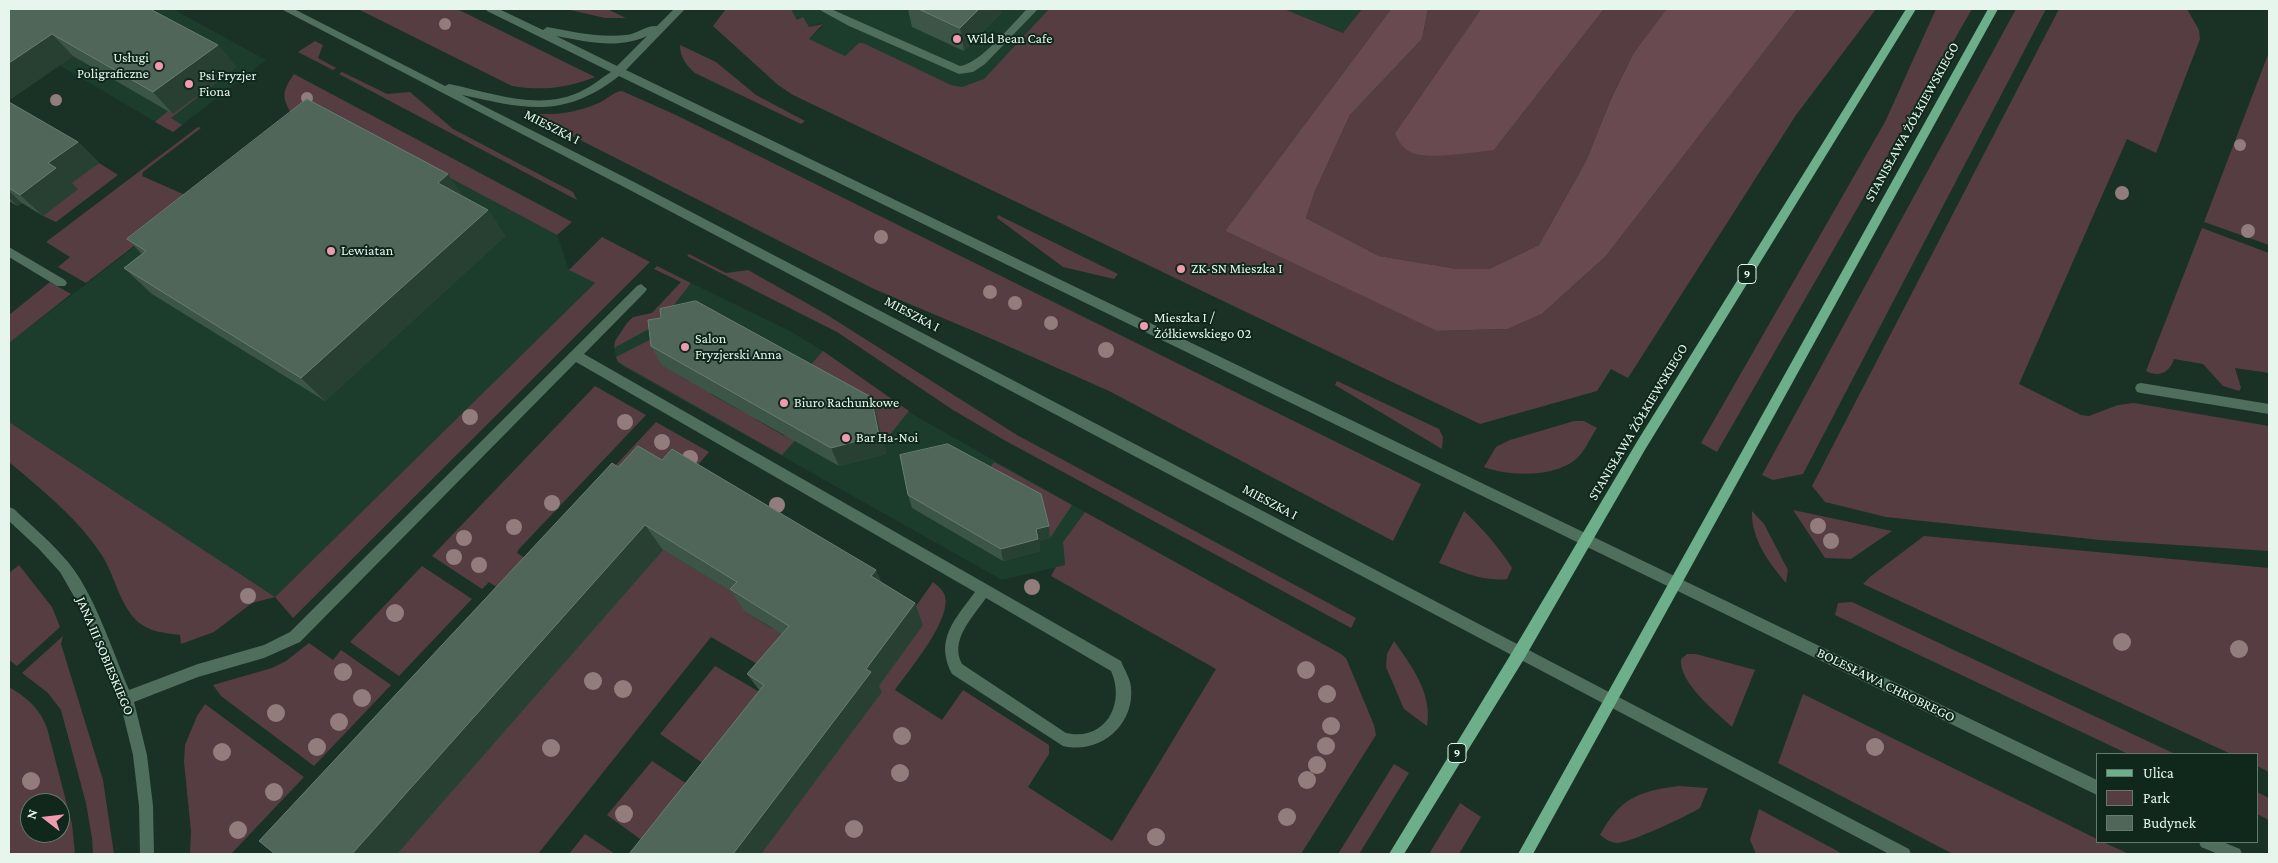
<!DOCTYPE html>
<meta charset="utf-8">
<style>
body{margin:0}
#map{position:relative;width:2278px;height:863px;overflow:hidden;background:#193225;font-family:"Crimson Pro",serif}
canvas{display:block}
.frame{position:absolute;inset:0;border:10px solid #e7f6ed;pointer-events:none}
.legend{position:absolute;left:2096px;top:753px;width:162px;height:90px;box-sizing:border-box;background:#0f281b;border:1px solid #657a6f;margin:0;padding:6px 9px;list-style:none;font-size:15px;color:#e7f6ed}
.legend li{display:flex;align-items:center;gap:10px;height:25px}
.legend b{width:25px;border:1px solid #657a6f}
.north{position:absolute;left:20px;top:793px;width:50px;height:50px;box-sizing:border-box;background:#0f281b;border:1px solid #657a6f;border-radius:50%;rotate:286deg;font-size:14px;font-weight:700;line-height:20px;text-align:center;color:#e7f6ed}
.north::after{content:'';display:block;margin:auto;width:18px;height:22px;background:#f29aad;clip-path:polygon(50% 0,100% 100%,50% 72%,0 100%)}
</style>
<div id="map">
<canvas width="2278" height="863"></canvas>
<div class="frame"></div>
<ul class="legend">
<li><b style="height:6px;background:#6daf8a"></b>Ulica</li>
<li><b style="height:14px;background:#563d42"></b>Park</li>
<li><b style="height:14px;background:#4f6659"></b>Budynek</li>
</ul>
<div class="north">N</div>
</div>
<script>
const ctx = document.querySelector('canvas').getContext('2d');
ctx.lineJoin = 'round';
function fillPath(path, color) {
  ctx.fillStyle = color;
  ctx.fill(path, 'evenodd');
}
function stroke(path, color, width, dash) {
  ctx.strokeStyle = color;
  ctx.lineWidth = width;
  ctx.lineCap = dash ? 'butt' : 'round';
  ctx.setLineDash(dash || []);
  ctx.stroke(path);
}
function write(font, color, halo, rows, align = 'center') {
  ctx.font = font + ' "Crimson Pro",serif';
  ctx.lineWidth = 4;
  ctx.setLineDash([]);
  ctx.textBaseline = 'middle';
  ctx.strokeStyle = halo;
  ctx.fillStyle = color;
  for (const [text, x, y, turn = 0] of rows) {
    ctx.save();
    ctx.translate(x, y);
    ctx.rotate((+turn || 0) * Math.PI / 180);
    ctx.textAlign = isNaN(turn) ? turn : align;
    if (halo) ctx.strokeText(text, 0, 0);
    ctx.fillText(text, 0, 0);
    ctx.restore();
  }
}
fillPath(new Path2D(`
 M 9,9 L 173,9 L 266,60 L 173,132 L 52,61 Z
 M 791,9 L 1049,9 L 984,79 L 962,87 L 951,85 L 859,43 L 845,56 L 809,39 L 823,26 L 822,23 L 809,27 L 797,20 Z
 M 1284,9 L 1362,9 L 1343,33 Z
 M 317,107 L 557,235 L 569,270 L 595,283 L 275,597 L 9,422 L 9,343 Z
 M 691,283 L 790,331 L 823,351 L 914,415 L 1085,512 L 1063,542 L 1065,565 L 1002,580 L 622,366 L 616,357 L 614,348 L 660,323 Z`), '#1c3d2c');
fillPath(new Path2D(`
 M 358,9 L 457,9 L 595,77 C 567,88 542,91 512,86 Z
 M 566,9 L 607,9 L 626,18 L 605,18 Z
 M 726,9 L 791,9 L 797,20 L 803,17 L 809,27 L 823,24 L 809,39 L 845,56 L 859,43 L 863,43 L 951,85 L 962,87 L 984,79 L 1049,9 L 1284,9 L 1343,33 L 1362,9 L 1391,9 L 1225,231 L 1438,331 L 1508,329 L 1542,314 L 1606,256 L 1797,9 L 1876,9 L 1796,115 L 1628,378 L 1611,369 L 1597,391 L 1480,424 L 793,95 L 778,85 L 713,26 Z
 M 1428,9 L 1481,9 L 1395,133 L 1494,150 L 1604,9 L 1668,9 L 1633,54 L 1611,99 L 1586,161 L 1539,245 L 1489,269 L 1458,269 L 1379,256 L 1306,218 L 1315,191 L 1350,115 L 1422,39 Z
 M 1936,9 L 1972,9 L 1717,452 L 1701,443 L 1885,122 Z
 M 2016,9 L 2046,9 L 1803,474 L 1773,480 L 1762,475 Z
 M 2059,9 L 2187,9 L 2199,30 L 2200,39 L 2156,153 L 2127,139 L 2019,384 L 2081,415 L 2089,416 L 2118,405 L 2134,403 L 2269,426 L 2269,551 L 2100,540 L 1886,517 L 1825,502 L 1812,486 Z
 M 315,41 L 323,45 L 318,58 L 336,68 L 333,70 L 298,52 Z
 M 680,45 L 716,62 L 756,95 L 805,121 L 801,124 L 695,73 C 686,65 680,57 680,45 Z
 M 2269,52 L 2269,245 L 2204,222 Z
 M 236,67 L 171,118 L 182,125 L 173,132 L 155,122 L 168,111 L 173,113 Z
 M 342,72 L 387,94 L 410,92 L 453,129 L 573,192 L 577,200 L 339,74 Z
 M 294,74 L 572,222 L 557,235 L 317,107 L 293,117 C 282,97 281,93 294,74 Z
 M 622,91 L 676,115 L 1421,484 L 1393,541 L 1109,391 L 983,335 L 874,289 L 527,113 C 554,116 576,113 601,102 C 608,98 614,92 622,91 Z
 M 198,127 L 201,128 L 143,172 L 142,176 L 183,194 L 194,197 L 165,222 L 86,283 L 58,267 L 70,257 L 46,242 Z
 M 99,163 L 118,175 L 56,222 L 43,216 L 78,189 L 70,184 Z
 M 998,215 L 1118,274 L 1114,279 L 1063,267 L 997,218 Z
 M 2202,228 L 2269,253 L 2269,373 L 2235,368 L 2241,388 L 2239,391 L 2223,386 L 2203,364 L 2174,359 C 2170,372 2159,378 2146,371 Z
 M 602,237 L 650,262 L 293,618 L 275,597 L 252,603 L 214,632 L 181,644 L 180,635 C 165,633 149,632 137,621 C 120,605 115,577 103,557 C 80,520 42,490 9,462 L 9,422 L 275,597 L 595,283 L 569,270 Z
 M 689,254 L 726,273 L 748,270 L 824,313 L 1017,435 L 1356,618 L 1351,628 L 1004,440 L 953,410 L 837,332 L 687,256 Z
 M 657,266 L 691,283 L 660,323 L 614,348 L 615,341 L 627,323 L 633,317 L 652,313 L 681,282 L 654,269 Z
 M 50,282 L 71,294 L 9,343 L 9,315 Z
 M 659,335 L 662,366 L 690,382 L 695,378 L 712,395 L 741,411 L 754,408 L 755,419 L 784,436 L 788,432 L 798,437 L 782,455 L 618,362 L 616,357 Z
 M 823,351 L 909,411 L 883,443 L 847,400 L 802,375 Z
 M 1337,381 L 1439,429 L 1443,437 L 1442,449 L 1335,385 Z
 M 595,386 L 646,415 L 519,549 L 517,553 L 527,559 L 498,588 L 489,582 L 482,589 L 432,556 Z
 M 1574,421 L 1584,421 L 1597,428 C 1590,438 1584,453 1575,460 C 1552,478 1508,476 1484,467 L 1496,447 L 1510,440 Z
 M 656,422 L 709,452 L 689,475 L 560,525 Z
 M 994,462 L 1072,505 L 1050,538 L 1042,507 L 981,480 Z
 M 1793,510 L 1892,531 L 1851,559 L 1825,558 Z
 M 1464,511 C 1482,528 1499,547 1512,568 L 1507,579 C 1484,582 1460,571 1439,563 Z
 M 1752,511 L 1764,524 L 1788,570 L 1786,583 C 1769,563 1751,539 1752,511 Z
 M 1085,512 L 1341,654 L 1346,658 L 1374,725 L 1376,735 L 1301,854 L 761,854 L 881,692 L 876,689 L 923,625 L 909,616 L 933,582 C 938,586 943,590 945,596 C 951,621 909,670 895,690 L 942,720 L 963,690 L 1049,745 L 1049,754 L 1028,787 L 1112,841 L 1216,669 L 1051,576 L 1056,567 L 1065,565 L 1063,542 Z
 M 1924,536 L 2269,568 L 2269,772 L 2257,766 L 2257,754 L 2231,754 L 1863,584 L 1871,576 Z
 M 663,550 L 752,604 L 745,612 L 771,628 L 815,636 L 778,676 L 711,637 L 538,854 L 397,854 Z
 M 19,565 L 52,607 L 60,627 L 17,666 L 9,660 L 9,573 Z
 M 422,566 L 472,599 L 399,676 L 350,642 Z
 M 1852,602 L 2175,754 L 2128,754 L 1835,615 L 1838,603 Z
 M 63,636 L 61,644 L 103,780 L 114,854 L 93,854 L 92,838 L 86,803 L 61,710 L 48,693 L 22,673 Z
 M 1394,641 C 1411,665 1433,694 1427,726 L 1404,709 L 1386,667 L 1387,654 Z
 M 309,643 L 333,660 L 341,650 L 391,685 L 314,766 L 221,696 L 213,685 L 272,668 L 286,661 Z
 M 1687,654 L 1696,654 L 1755,670 L 1732,727 C 1715,711 1679,683 1681,659 Z
 M 715,666 L 763,694 L 707,766 L 660,734 Z
 M 9,687 C 27,698 39,707 47,728 L 72,824 L 75,854 L 9,854 ZM 30,803 L 60,803 L 60,833 L 30,833 Z
 M 1803,694 L 2097,839 L 2097,842 L 2103,842 L 2129,854 L 1953,854 L 1778,763 Z
 M 205,704 L 304,777 L 231,854 L 190,854 L 191,831 L 184,762 L 185,745 L 197,716 Z
 M 652,761 L 690,786 L 661,854 L 607,815 Z
 M 1394,764 L 1409,773 L 1359,854 L 1338,854 Z
 M 1679,786 L 1708,788 L 1700,808 C 1687,816 1632,842 1618,843 C 1610,843 1606,839 1600,835 C 1620,798 1639,791 1679,786 Z
 M 2257,792 L 2269,798 L 2269,820 L 2257,814 Z
 M 1460,803 L 1481,817 L 1459,854 L 1429,854 Z
 M 1759,809 L 1843,854 L 1756,854 L 1750,840 Z
 M 585,834 L 615,854 L 569,854 Z`), '#563d42');
fillPath(new Path2D(`
 M 1391,9 L 1428,9 L 1422,39 L 1350,115 L 1315,191 L 1306,218 L 1379,256 L 1458,269 L 1489,269 L 1539,245 L 1586,161 L 1611,99 L 1633,54 L 1666,10 L 1797,9 L 1606,256 L 1542,314 L 1508,329 L 1437,331 L 1225,231 Z
 M 1481,9 L 1604,9 L 1494,150 C 1475,152 1433,159 1416,154 C 1405,151 1399,143 1395,133 Z`), '#694a50');
fillPath(new Path2D(`
 M 281,9 L 294,9 L 445,86 L 449,84 C 489,92 535,110 575,94 C 588,89 599,80 611,72 L 487,11 L 486,9 L 499,9 L 543,30 L 547,27 C 574,32 599,38 626,35 C 637,34 646,25 657,26 L 674,9 L 685,9 L 626,70 L 2097,780 L 2097,795 L 619,76 C 564,119 526,109 462,95 L 634,182 L 1909,849 L 1911,854 L 1889,854 L 626,188 ZM 556,36 C 586,41 617,50 647,36 L 617,66 Z
 M 818,9 L 831,9 L 960,66 C 980,64 1012,24 1027,9 L 1038,9 L 985,64 L 973,72 L 959,74 L 849,26 Z
 M 9,247 L 65,280 L 67,283 L 65,286 L 57,286 L 9,257 Z
 M 641,284 L 647,289 L 645,292 L 584,354 L 1121,661 C 1124,669 1130,678 1131,687 C 1135,725 1100,755 1063,746 L 952,674 C 934,640 955,619 975,592 L 576,362 L 300,642 L 264,658 L 198,677 L 134,702 L 147,755 L 153,806 L 154,854 L 140,854 L 139,806 L 133,755 L 119,698 L 83,612 L 60,572 L 39,549 L 9,521 L 9,507 L 14,509 C 32,526 52,543 68,562 C 94,593 113,652 129,690 L 198,664 L 264,645 L 290,632 L 637,286 ZM 986,598 L 1111,671 C 1126,704 1105,742 1066,733 L 962,664 C 949,640 973,617 986,598 Z
 M 2141,383 L 2269,404 L 2269,414 L 2141,393 L 2137,392 L 2135,388 L 2137,384 Z
 M 2199,842 L 2223,842 L 2240,849 L 2242,854 L 2218,854 L 2201,847 Z`), '#4f6e5c');
fillPath(new Path2D(`
 M 1906,9 L 1916,9 L 1646,448 L 1524,659 L 1404,854 L 1389,854 L 1514,649 L 1638,440 Z
 M 1988,9 L 1998,9 L 1533,854 L 1518,854 Z`), '#6daf8a');
ctx.fillStyle = '#927c7c';
for (const [x, y, r] of [
 [445,24,6],
 [307,98,6],
 [56,100,6],
 [2240,145,6],
 [2122,193,7],
 [2248,231,7],
 [881,237,7],
 [990,292,7],
 [1015,303,7],
 [1051,323,7],
 [1106,350,8],
 [470,417,8],
 [625,422,8],
 [662,442,8],
 [690,458,8],
 [552,503,8],
 [777,505,8],
 [1818,526,8],
 [514,527,8],
 [464,538,8],
 [1831,541,8],
 [454,557,8],
 [479,565,8],
 [1032,587,8],
 [248,596,8],
 [395,613,9],
 [2122,642,9],
 [2239,649,9],
 [1306,670,9],
 [343,672,9],
 [593,681,9],
 [623,689,9],
 [1327,694,9],
 [362,698,9],
 [276,713,9],
 [339,722,9],
 [1331,726,9],
 [902,736,9],
 [1326,746,9],
 [317,747,9],
 [1875,747,9],
 [551,748,9],
 [222,752,9],
 [1317,765,9],
 [900,773,9],
 [1307,780,9],
 [31,781,9],
 [274,792,9],
 [624,814,9],
 [1287,817,9],
 [854,829,9],
 [238,830,9],
 [1156,837,9]
]) {
  ctx.beginPath();
  ctx.arc(x, y, r, 0, 2 * Math.PI);
  ctx.fill();
}
fillPath(new Path2D(`
 M 9,9 L 218,45 L 236,67 L 173,114 L 73,56 L 9,100 Z
 M 908,9 L 1001,9 L 1001,13 L 964,51 L 912,27 Z
 M 9,102 L 78,142 L 99,163 L 72,183 L 78,189 L 43,216 L 22,203 L 17,206 L 9,201 Z
 M 448,174 L 462,196 L 488,210 L 505,236 L 325,401 L 152,294 L 124,268 L 142,254 L 127,239 Z
 M 651,346 L 871,397 L 877,417 L 886,454 L 839,466 L 662,366 Z
 M 662,460 L 876,570 L 881,582 L 915,603 L 923,625 L 879,686 L 882,692 L 761,854 L 629,854 L 759,690 L 747,674 L 782,634 L 745,612 L 732,592 L 663,550 L 397,854 L 618,467 Z
 M 908,495 L 1049,526 L 1050,538 L 1039,541 L 1040,551 L 1003,561 L 912,508 Z`), '#3d5547');
fillPath(new Path2D(`
 M 979,9 L 1001,9 L 1001,13 L 964,51 L 960,28 Z
 M 52,34 L 73,56 L 9,100 L 9,63 Z
 M 218,45 L 236,67 L 173,114 L 153,92 Z
 M 78,142 L 99,163 L 72,183 L 78,189 L 43,216 L 20,195 L 48,163 Z
 M 448,174 L 466,201 L 438,183 Z
 M 9,191 L 22,203 L 17,206 L 9,198 Z
 M 488,210 L 505,236 L 325,401 L 301,378 Z
 M 871,397 L 877,417 L 886,454 L 839,466 L 831,448 Z
 M 645,525 L 663,550 L 397,854 L 352,854 Z
 M 1049,526 L 1050,538 L 1039,541 L 1040,551 L 1003,561 L 1001,549 L 1036,529 Z
 M 876,570 L 885,593 L 871,576 Z
 M 915,603 L 923,625 L 879,686 L 882,692 L 761,854 L 733,854 L 866,669 Z`), '#274032');
const building = new Path2D(`
 M 9,9 L 150,9 L 218,45 L 153,92 L 52,34 L 9,63 Z
 M 919,9 L 979,9 L 960,28 Z
 M 307,99 L 448,174 L 438,183 L 488,210 L 301,378 L 124,268 L 146,251 L 127,239 Z
 M 9,102 L 78,142 L 48,163 L 56,168 L 20,195 L 9,188 Z
 M 696,301 L 871,397 L 879,435 L 831,448 L 651,346 L 648,320 L 661,318 L 660,309 Z
 M 948,444 L 1041,494 L 1049,526 L 1036,529 L 1038,539 L 1001,549 L 908,495 L 900,455 Z
 M 638,446 L 662,460 L 672,449 L 876,570 L 871,576 L 915,603 L 866,669 L 871,672 L 733,854 L 629,854 L 764,685 L 747,674 L 789,626 L 730,589 L 737,582 L 645,525 L 352,854 L 275,854 L 259,841 L 612,463 L 618,467 Z`);
fillPath(building, '#4f6659');
stroke(building, '#677d70', 1);
for (const [x, y, r, color] of [
 [957,39,5,"#f29aad"],
 [159,66,5,"#f29aad"],
 [189,84,5,"#f29aad"],
 [331,251,5,"#f29aad"],
 [1181,269,5,"#f29aad"],
 [1144,326,5,"#f29aad"],
 [685,347,5,"#f29aad"],
 [784,403,5,"#f29aad"],
 [846,438,5,"#f29aad"]
]) {
  const dot = new Path2D();
  dot.arc(x, y, r, 0, 2 * Math.PI);
  ctx.fillStyle = color;
  ctx.fill(dot);
  stroke(dot, '#0f281b', 2);
}
for (const [x, y, w] of [
 [1747,274,18],
 [1457,753,18]
]) {
  const box = new Path2D();
  box.roundRect(x - w / 2, y - 9.5, w, 19, 4);
  ctx.fillStyle = '#0f281b';
  ctx.fill(box);
  stroke(box, '#e7f6ed', 1);
}
write('bold 12px', '#e7f6ed', null, [
 ["9",1747,274],
 ["9",1457,753]
]);
write('14px', '#e7f6ed', '#0f281b', [
 ["Wild Bean Cafe",967,39],
 ["Usługi",149,58,"right"],
 ["Poligraficzne",149,74,"right"],
 ["Psi Fryzjer",199,76],
 ["Fiona",199,92],
 ["Lewiatan",341,251],
 ["ZK-SN Mieszka I",1191,269],
 ["Mieszka I /",1154,318],
 ["Żółkiewskiego 02",1154,334],
 ["Salon",695,339],
 ["Fryzjerski Anna",695,355],
 ["Biuro Rachunkowe",794,403],
 ["Bar Ha-Noi",856,438]
], 'left');
write('14px', '#e7f6ed', '#0f281b', [
 ["STANISŁAWA ŻÓŁKIEWSKIEGO",1912,122,-61],
 ["MIESZKA I",552,127,27],
 ["MIESZKA I",912,314,28],
 ["STANISŁAWA ŻÓŁKIEWSKIEGO",1638,422,-59],
 ["MIESZKA I",1270,502,28],
 ["JANA III SOBIESKIEGO",105,656,67],
 ["BOLESŁAWA CHROBREGO",1886,685,26]
]);
</script>
